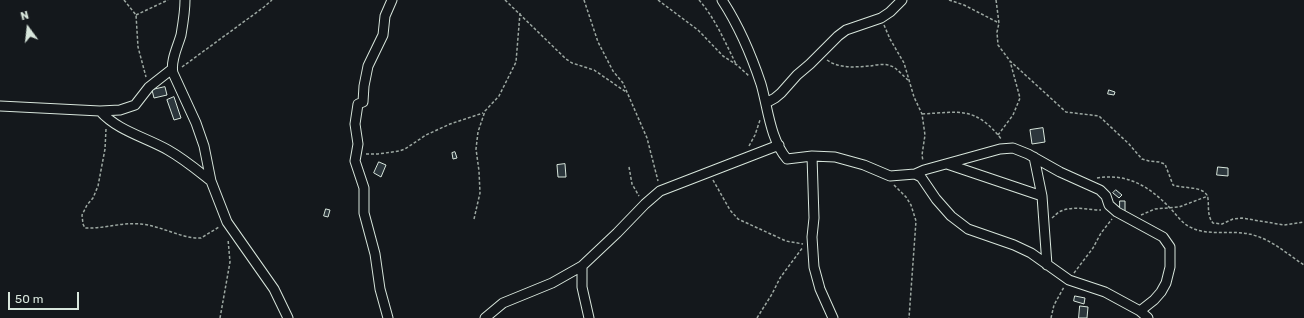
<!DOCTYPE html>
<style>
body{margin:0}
#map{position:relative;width:1304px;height:318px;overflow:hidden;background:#14181c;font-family:Rubik,sans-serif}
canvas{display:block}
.north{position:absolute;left:8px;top:8px;width:40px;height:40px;-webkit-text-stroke:3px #14181c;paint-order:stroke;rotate:345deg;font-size:11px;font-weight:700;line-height:16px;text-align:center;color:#d8e6dc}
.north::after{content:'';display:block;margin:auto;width:14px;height:18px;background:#d8e6dc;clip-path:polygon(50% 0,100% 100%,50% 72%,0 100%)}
.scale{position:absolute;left:8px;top:292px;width:71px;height:18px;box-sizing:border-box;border:2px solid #d8e6dc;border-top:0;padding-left:5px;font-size:12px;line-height:14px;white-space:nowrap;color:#d8e6dc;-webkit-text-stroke:3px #14181c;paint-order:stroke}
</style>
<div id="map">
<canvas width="1304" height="318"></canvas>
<div class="north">N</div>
<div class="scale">50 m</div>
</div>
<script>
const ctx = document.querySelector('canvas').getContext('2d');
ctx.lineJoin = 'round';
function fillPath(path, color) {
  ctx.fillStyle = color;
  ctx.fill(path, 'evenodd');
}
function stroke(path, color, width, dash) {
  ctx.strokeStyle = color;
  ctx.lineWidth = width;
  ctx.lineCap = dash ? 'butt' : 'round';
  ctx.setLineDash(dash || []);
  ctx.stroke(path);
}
const building = new Path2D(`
 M 165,87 L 167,95 L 154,98 L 152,90 Z
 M 1109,90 L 1115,92 L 1114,95 L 1108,94 Z
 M 174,97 L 181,118 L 174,120 L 167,100 Z
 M 1043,128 L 1045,142 L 1032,144 L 1030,130 Z
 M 455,152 L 457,158 L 453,159 L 452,153 Z
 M 379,162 L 386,165 L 381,177 L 374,173 Z
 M 565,164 L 566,177 L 558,177 L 557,165 Z
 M 1218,167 L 1228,168 L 1228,176 L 1217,175 Z
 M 1116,190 L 1122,195 L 1119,198 L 1113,193 Z
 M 1120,201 L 1125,201 L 1125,211 L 1120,211 Z
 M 326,209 L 330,210 L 328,217 L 324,216 Z
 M 1075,296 L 1085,298 L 1084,304 L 1074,301 Z
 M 1080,306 L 1088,307 L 1087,318 L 1079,318 Z`);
fillPath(building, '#2c363c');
stroke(building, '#d8e6dc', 1);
const minor = new Path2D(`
 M 185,0 C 185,12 183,23 181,35 C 178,46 170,61 173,73 L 196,123 L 204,146 L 211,181 L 227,222 L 274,289 L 288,318
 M 722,0 C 739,26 751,54 761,84 C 768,108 770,139 787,159 L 812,156 L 835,157 L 864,165 L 890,176 L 915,174 L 921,177 L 936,199 L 951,216 L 968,229 L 1014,245 L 1031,253 L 1069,280 L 1105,292 L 1140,311 L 1148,318
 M 766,103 L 775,98 L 781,93 L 797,75 L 810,64 L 838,36 L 846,30 L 881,18 L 890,12 L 902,0
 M 0,106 L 100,111 L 120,110 L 135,105 L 149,87 L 172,69
 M 100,111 C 118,131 145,137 168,150 C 184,159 197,170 211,181
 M 812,156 L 814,218 L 812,237 L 814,267 L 820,289 L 833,318
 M 1034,157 L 1042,196 L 1047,265
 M 947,164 L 1042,196
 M 915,174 L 924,170 L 1000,149 L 1013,148 L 1028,154 L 1060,172 L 1100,190 L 1106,196 L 1109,205 L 1117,212 L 1163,237 L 1170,247 L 1170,267 L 1166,283 L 1161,292 L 1154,300 L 1140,311
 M 582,266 L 582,287 L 589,318
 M 388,318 L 380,289 L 375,254 L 364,213 L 364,188 L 355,161 L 358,144 L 355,124 L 358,104 L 363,102 L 364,86 L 368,66 L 383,35 L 385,16 L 392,0
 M 485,318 L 503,303 L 552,283 L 582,266 L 617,233 L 645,204 L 660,191 L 779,145`);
stroke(minor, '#d8e6dc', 11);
stroke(new Path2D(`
 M 124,0 L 136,15 L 138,47 L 146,77
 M 505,0 L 566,59 L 572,63 L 594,70 L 626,92
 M 584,0 L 598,42 L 613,71 L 623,83 L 647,138 L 658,181
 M 658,0 L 698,30 L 723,56 L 737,65 L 749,76
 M 699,0 C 715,18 725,42 736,64
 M 949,0 L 964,5 L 999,23
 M 996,0 L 999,23 L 997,32 L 998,45 L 1010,61 L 1066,112 L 1099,116 L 1129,144 L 1142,159 L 1149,161 L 1159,162 L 1165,164 L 1173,185 C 1182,189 1207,185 1208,199 C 1209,207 1207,216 1213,223 L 1222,224 L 1233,219 L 1242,218 L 1284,225 L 1304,222
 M 136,15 L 168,0
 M 884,25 L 890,39 L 904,63 L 914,97 L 922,114 L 925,135 L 922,155 L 923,161
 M 827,60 C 840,69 855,67 870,66 C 876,65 884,63 891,66 C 897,68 903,76 908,80
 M 182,67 L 264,7 L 272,0
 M 922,114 C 960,112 976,106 1002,140
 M 106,129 L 105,149 L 98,186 L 93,198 L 87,205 L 82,215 L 83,224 L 85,228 C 104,229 122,222 141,224 C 160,226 177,236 195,238 L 201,238 L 219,227
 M 998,135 L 1013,115 L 1020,98 L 1010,61
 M 749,146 L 755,135 L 760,120
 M 366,154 L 378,154 L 399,151 L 405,149 L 426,135 L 450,124 L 483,113
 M 629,167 L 632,184 L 639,196
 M 1097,178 C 1127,173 1149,186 1170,208 C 1177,215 1182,224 1192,228 C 1209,236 1231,230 1249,234 C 1270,238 1287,254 1304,265
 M 713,180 L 730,210 L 738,219 L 786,241 L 803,244
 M 894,185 L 906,197 L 911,205 L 916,221 L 909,318
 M 1141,215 L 1155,209 L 1179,207 L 1208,196
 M 1052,218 C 1055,216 1057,213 1059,212 C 1072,205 1088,210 1101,210
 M 474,219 L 480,193 L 479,171 L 476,149 L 478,132 L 485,111 L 499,96 L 516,62 L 520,13
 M 1074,273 L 1093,248 L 1101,233 L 1112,219
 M 220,318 L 230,262 L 228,239
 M 757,318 L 772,294 L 780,278 L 803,247
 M 1051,318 L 1054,305 L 1064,287`), '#9da8a2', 1.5, [3, 2]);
stroke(minor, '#14181c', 9);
</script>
